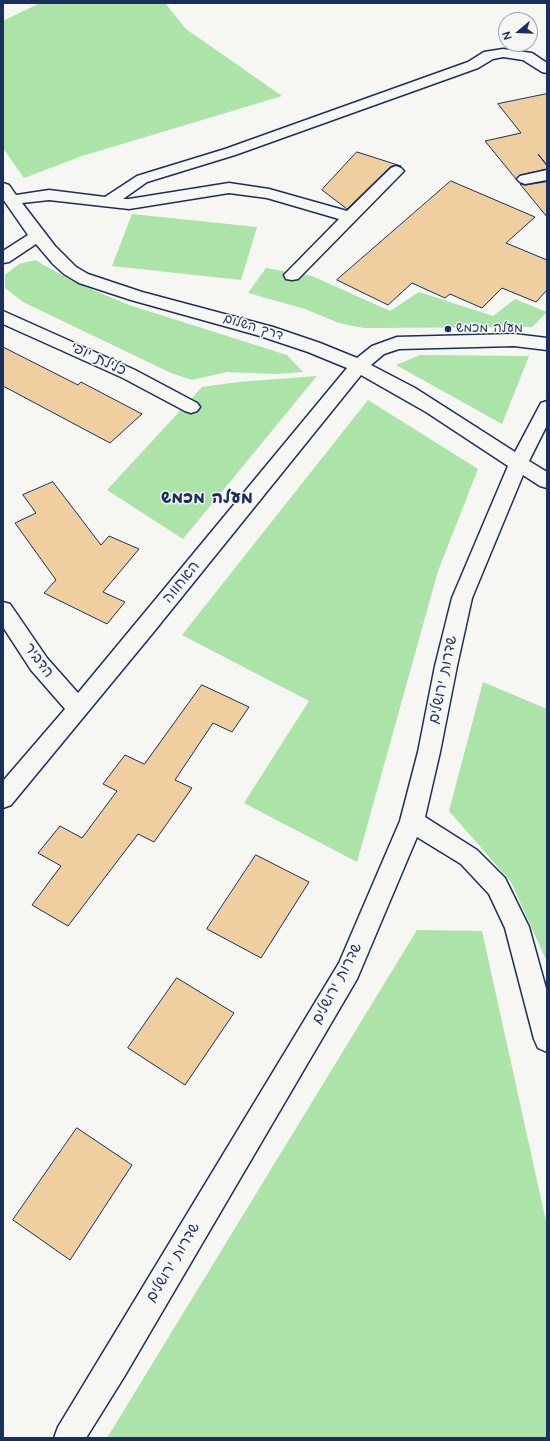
<!DOCTYPE html>
<meta charset="utf-8">
<style>
body{margin:0}
#map{position:relative;width:550px;height:1441px;overflow:hidden;background:#f6f6f2;font-family:"Architects Daughter",sans-serif}
canvas{display:block}
.frame{position:absolute;inset:0;border:4px solid #1b2f5e;pointer-events:none}
.north{position:absolute;left:498px;top:12px;width:40px;height:40px;box-sizing:border-box;background:#f6f6f2;border:1px solid #9ea6b7;border-radius:50%;rotate:251deg;font-size:11px;font-weight:700;line-height:16px;text-align:center;color:#1b2f5e}
.north::after{content:'';display:block;margin:auto;width:14px;height:18px;background:#1b2f5e;clip-path:polygon(50% 0,100% 100%,50% 72%,0 100%)}
</style>
<div id="map">
<canvas width="550" height="1441"></canvas>
<div class="frame"></div>
<div class="north">N</div>
</div>
<script>
const ctx = document.querySelector('canvas').getContext('2d');
ctx.lineJoin = 'round';
function fillPath(path, color) {
  ctx.fillStyle = color;
  ctx.fill(path, 'evenodd');
}
function stroke(path, color, width, dash) {
  ctx.strokeStyle = color;
  ctx.lineWidth = width;
  ctx.lineCap = dash ? 'butt' : 'round';
  ctx.setLineDash(dash || []);
  ctx.stroke(path);
}
function write(font, color, halo, rows, align = 'center') {
  ctx.font = font + ' "Architects Daughter","Playpen Sans Hebrew",sans-serif';
  ctx.lineWidth = 3;
  ctx.setLineDash([]);
  ctx.textBaseline = 'middle';
  ctx.strokeStyle = halo;
  ctx.fillStyle = color;
  for (const [text, x, y, turn = 0] of rows) {
    ctx.save();
    ctx.translate(x, y);
    ctx.rotate((+turn || 0) * Math.PI / 180);
    ctx.textAlign = isNaN(turn) ? turn : align;
    if (halo) ctx.strokeText(text, 0, 0);
    ctx.fillText(text, 0, 0);
    ctx.restore();
  }
}
fillPath(new Path2D(`
 M 40,3 L 165,3 L 186,29 L 282,96 L 82,156 L 24,178 L 3,148 L 3,21 Z
 M 132,214 L 257,227 L 241,280 L 112,266 Z
 M 35,260 L 74,282 L 129,305 L 287,355 L 303,372 L 274,374 L 227,372 L 192,380 L 171,373 L 23,302 L 5,288 L 5,275 L 19,264 Z
 M 266,268 L 312,276 L 390,311 L 419,292 L 493,316 L 515,299 L 547,312 L 532,327 L 364,328 L 339,323 L 305,309 L 248,293 Z
 M 420,355 L 529,356 L 502,424 L 396,365 Z
 M 317,376 L 183,539 L 107,490 L 202,387 L 238,382 Z
 M 368,400 L 478,469 L 438,571 L 357,862 L 244,803 L 309,701 L 182,635 Z
 M 483,682 L 547,709 L 547,962 L 511,882 L 449,811 Z
 M 417,930 L 482,931 L 547,1226 L 547,1438 L 107,1438 Z`), '#abe3a8');
const building = new Path2D(`
 M 547,94 L 547,165 L 538,154 L 547,166 L 547,169 L 520,175 L 516,179 L 485,141 L 521,133 L 498,104 Z
 M 357,152 L 401,166 L 395,165 L 390,167 L 347,209 L 322,190 Z
 M 451,181 L 535,217 L 506,243 L 547,260 L 547,290 L 536,302 L 502,288 L 482,308 L 450,294 L 445,298 L 412,283 L 388,305 L 337,280 Z
 M 547,182 L 547,217 L 520,184 L 525,185 Z
 M 3,347 L 78,385 L 81,382 L 142,414 L 110,443 L 3,386 Z
 M 53,482 L 101,545 L 109,536 L 139,549 L 103,592 L 125,602 L 107,624 L 44,593 L 56,580 L 15,523 L 36,513 L 23,495 Z
 M 202,685 L 249,707 L 232,732 L 213,723 L 175,780 L 192,788 L 154,842 L 138,834 L 68,926 L 32,905 L 61,866 L 38,853 L 60,826 L 82,838 L 117,791 L 103,784 L 125,755 L 144,764 Z
 M 256,855 L 309,882 L 261,958 L 207,929 Z
 M 177,978 L 234,1013 L 185,1085 L 128,1048 Z
 M 77,1128 L 132,1165 L 70,1260 L 13,1220 Z`);
fillPath(building, '#efcea0');
stroke(building, '#1b2f5e', 1);
const minor = new Path2D(`
 M 503,49 L 532,53 L 547,63 L 547,73 L 542,72 L 523,60 L 503,57 L 493,59 L 478,68 L 235,155 L 147,182 L 123,199 L 129,199 L 229,183 L 269,189 L 347,211 L 391,168 L 396,166 L 401,168 L 404,171 L 401,174 L 298,279 L 292,280 L 286,279 L 284,275 L 339,219 L 267,198 L 229,193 L 129,209 L 49,200 L 22,203 L 55,246 L 76,267 L 88,274 L 142,292 L 273,327 L 320,343 L 357,358 L 372,346 L 397,337 L 514,334 L 547,338 L 547,350 L 514,346 L 399,349 L 384,354 L 371,365 L 415,388 L 515,452 L 541,403 L 547,401 L 547,425 L 529,461 L 547,472 L 547,488 L 540,486 L 523,475 L 472,598 L 457,666 L 440,752 L 425,817 L 477,850 L 505,878 L 529,927 L 547,992 L 547,1052 L 538,1048 L 534,1039 L 505,928 L 489,894 L 461,864 L 417,837 L 357,979 L 124,1377 L 86,1438 L 54,1438 L 58,1427 L 339,963 L 400,821 L 418,752 L 435,666 L 452,598 L 508,466 L 426,412 L 361,375 L 152,634 L 11,805 L 3,808 L 3,781 L 65,709 L 31,670 L 3,627 L 3,602 L 10,604 L 47,658 L 78,693 L 347,368 L 308,352 L 260,336 L 131,300 L 79,283 L 64,274 L 53,264 L 36,244 L 9,262 L 3,263 L 3,251 L 28,235 L 3,199 L 3,183 L 9,185 L 16,195 L 49,190 L 105,197 L 137,176 L 225,149 L 468,62 L 484,52 Z
 M 547,170 L 547,180 L 525,184 L 520,182 L 517,179 L 520,176 Z
 M 3,311 L 135,370 L 197,403 L 200,407 L 197,411 L 191,413 L 185,411 L 123,378 L 3,324 Z`);
stroke(minor, '#1b2f5e', 3);
fillPath(minor, '#f6f6f2');
for (const [x, y, r, color] of [
 [448,329,4,"#1b2f5e"]
]) {
  const dot = new Path2D();
  dot.arc(x, y, r, 0, 2 * Math.PI);
  ctx.fillStyle = color;
  ctx.fill(dot);
  stroke(dot, '#f6f6f2', 1.5);
}
write('13px', '#1b2f5e', '#f6f6f2', [
 ["דרך השלום",253,328,17]
]);
write('13px', '#1b2f5e', '#f6f6f2', [
 ["מעלה מכמש",456,329]
], 'left');
write('15px', '#1b2f5e', '#f6f6f2', [
 ["כלילת יופי",98,360,25],
 ["האחווה",182,583,-51],
 ["הדביר",38,661,54],
 ["שדרות ירושלים",444,680,-78],
 ["שדרות ירושלים",338,984,-62],
 ["שדרות ירושלים",174,1263,-59]
]);
write('bold 17px', '#1b2f5e', '#f6f6f2', [
 ["מעלה מכמש",207,499]
]);
</script>
